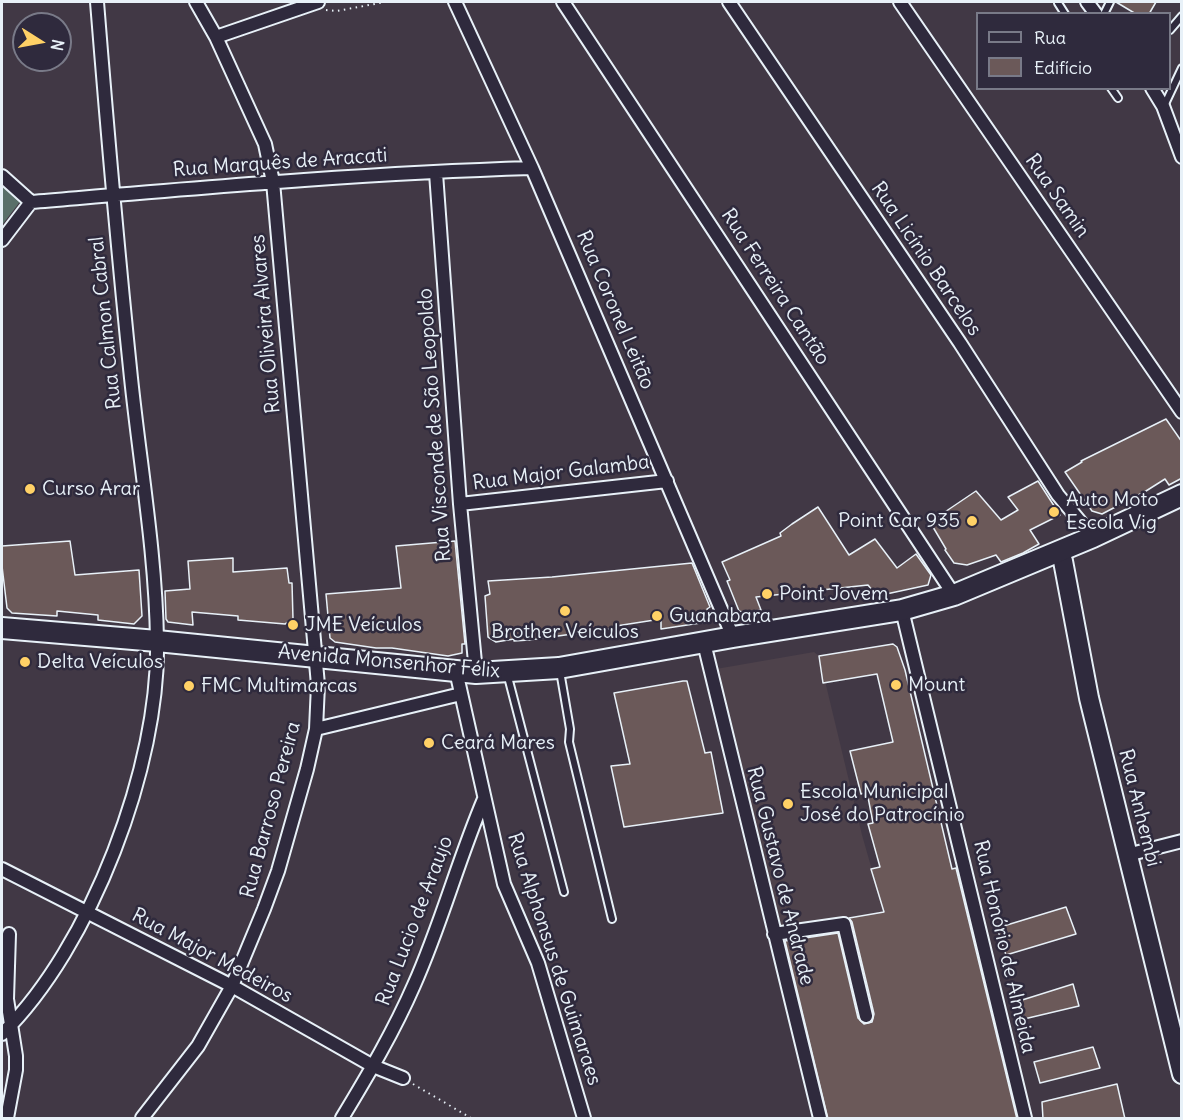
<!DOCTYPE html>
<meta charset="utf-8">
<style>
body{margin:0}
#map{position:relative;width:1183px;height:1120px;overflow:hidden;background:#413845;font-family:Delius,sans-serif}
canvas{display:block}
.frame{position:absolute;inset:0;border:3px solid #e8f1f8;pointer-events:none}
.legend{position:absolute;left:976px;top:12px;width:195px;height:78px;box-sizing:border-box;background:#2f2a3d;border:2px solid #797a88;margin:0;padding:8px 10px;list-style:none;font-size:18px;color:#e8f1f8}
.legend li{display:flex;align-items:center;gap:12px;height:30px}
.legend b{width:30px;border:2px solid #797a88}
.north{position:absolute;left:12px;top:12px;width:60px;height:60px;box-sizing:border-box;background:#2f2a3d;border:2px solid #797a88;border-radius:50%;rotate:101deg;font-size:16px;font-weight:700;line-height:24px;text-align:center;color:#e8f1f8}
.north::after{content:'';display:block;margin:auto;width:21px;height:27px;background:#ffd166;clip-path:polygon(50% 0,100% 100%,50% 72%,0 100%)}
</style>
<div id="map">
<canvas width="1183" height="1120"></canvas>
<div class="frame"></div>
<ul class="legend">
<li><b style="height:8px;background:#2f2a3d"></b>Rua</li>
<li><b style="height:16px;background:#6b5959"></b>Edifício</li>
</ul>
<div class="north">N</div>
</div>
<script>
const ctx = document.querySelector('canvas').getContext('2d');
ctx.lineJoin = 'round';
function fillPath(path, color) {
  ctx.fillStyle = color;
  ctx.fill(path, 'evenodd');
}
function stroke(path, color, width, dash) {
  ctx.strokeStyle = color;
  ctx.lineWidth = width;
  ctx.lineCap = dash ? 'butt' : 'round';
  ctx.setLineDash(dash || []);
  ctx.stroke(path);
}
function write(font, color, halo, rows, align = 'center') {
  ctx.font = font + ' Delius,sans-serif';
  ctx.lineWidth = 5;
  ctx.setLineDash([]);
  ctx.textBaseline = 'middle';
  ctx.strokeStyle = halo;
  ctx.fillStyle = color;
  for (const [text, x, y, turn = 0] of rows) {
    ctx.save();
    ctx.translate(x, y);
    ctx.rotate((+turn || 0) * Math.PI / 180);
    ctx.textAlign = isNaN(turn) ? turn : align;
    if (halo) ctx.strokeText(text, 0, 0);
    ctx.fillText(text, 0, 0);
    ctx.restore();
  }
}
fillPath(new Path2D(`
 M 814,652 L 819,656 L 862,835 L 884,912 L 782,928 L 716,669 Z`), '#4e424b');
fillPath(new Path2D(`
 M 2,181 L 22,199 L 2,225 Z`), '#596f69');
const building = new Path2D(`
 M 1116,2 L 1156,2 L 1149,14 L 1136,14 Z
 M 1166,419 L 1182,442 L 1182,478 L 1169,485 L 1165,479 L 1146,491 L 1102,514 L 1092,511 L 1065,472 L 1082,462 L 1081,461 Z
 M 1038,481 L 1060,515 L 1030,530 L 1039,544 L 1023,553 L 1001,562 L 996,555 L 967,565 L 954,563 L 945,550 L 946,549 L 930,522 L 976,491 L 1001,520 L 1018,510 L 1008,497 Z
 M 818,507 L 849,555 L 875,539 L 897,568 L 916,554 L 931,575 L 928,585 L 877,596 L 868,585 L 756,597 L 761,610 L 745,613 L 739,611 L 727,581 L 730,580 L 722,562 L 781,536 L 780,533 L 792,524 Z
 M 70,541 L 75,575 L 139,570 L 142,616 L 134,624 L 98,620 L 98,615 L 57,611 L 57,616 L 12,613 L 7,608 L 2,566 L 2,546 Z
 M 455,541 L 465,644 L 462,644 L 462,653 L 448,656 L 392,648 L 376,648 L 335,642 L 330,638 L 326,594 L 401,588 L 396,546 Z
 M 233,558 L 233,572 L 287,568 L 289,583 L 292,583 L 293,619 L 285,624 L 238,620 L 238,616 L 192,612 L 193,625 L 168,622 L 166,619 L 165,591 L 190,589 L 188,561 Z
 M 692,563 L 710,607 L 707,609 L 710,617 L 707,622 L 661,629 L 661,619 L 616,626 L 616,628 L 529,640 L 514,641 L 514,639 L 496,642 L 488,637 L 485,596 L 490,594 L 488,581 L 552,577 Z
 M 893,644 L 897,647 L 905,670 L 952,869 L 956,868 L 1017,1119 L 828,1119 L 785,941 L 838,933 L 858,1018 L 864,1024 L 872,1022 L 874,1014 L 852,922 L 849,918 L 884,912 L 871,869 L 880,867 L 868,824 L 873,823 L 867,792 L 861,794 L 850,751 L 893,742 L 877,674 L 823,683 L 819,656 Z
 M 683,681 L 687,681 L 705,753 L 711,752 L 723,813 L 624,827 L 611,766 L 630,764 L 614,693 Z
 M 1066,907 L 1076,934 L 1006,955 L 997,928 Z
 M 1073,984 L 1079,1006 L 1024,1019 L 1019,1001 Z
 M 1093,1047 L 1100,1068 L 1040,1083 L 1034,1062 Z
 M 1117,1084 L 1125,1119 L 1043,1119 L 1042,1102 Z`);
fillPath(building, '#6b5959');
stroke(building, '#e8f1f8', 1.5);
const lane = new Path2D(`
 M 1058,3 L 1065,14
 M 1104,14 L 1110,2
 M 1170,30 L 1182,16
 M 1111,88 L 1118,98
 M 1164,106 L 1182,68
 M 560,671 L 570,729 L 569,742 L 612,919
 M 507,673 L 564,892`);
const street = new Path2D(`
 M 455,2 L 532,168 L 733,637
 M 563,2 L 954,595
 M 729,2 L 960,343 L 1058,495 L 1093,537
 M 900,2 L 1182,412
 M 1087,2 L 1096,14
 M 216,37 L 318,2
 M 1152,88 L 1163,106 L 1182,157
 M 436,173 L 460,504 L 476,673
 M 2,176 L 31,202
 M 31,202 C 198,188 365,173 532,168
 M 2,240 L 31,202
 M 460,504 L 667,481
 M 902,610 L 1025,1118
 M 704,643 L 820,1118
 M 456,671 L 504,884 L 538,963 L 584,1118
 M 316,729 L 461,694
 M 1127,855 L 1182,841
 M 2,869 L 232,986 L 373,1066 L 403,1078
 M 774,934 L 844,924 L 866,1016
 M 2,1034 C 91,947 160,765 157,641 C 156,555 140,464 131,378 C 118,253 107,127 97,2
 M 7,1118 L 16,1070 L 16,1056 L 7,999 L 9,934
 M 142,1118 L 198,1046 L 232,986 L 264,909 L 278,871 L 307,769 L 316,729 L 318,685 L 273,182 L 265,144 L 216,37 L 196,2
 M 342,1118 C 368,1075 394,1031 414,985 C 441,925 458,860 484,799`);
const secondary = new Path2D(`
 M 1059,551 L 1063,561 L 1089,698 L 1182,1074`);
const primary = new Path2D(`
 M 2,628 L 157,641 L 476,673 L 559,668 L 733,637 L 902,610 L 954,595 L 1093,537 L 1182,495`);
stroke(lane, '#e8f1f8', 10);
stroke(street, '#e8f1f8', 16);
stroke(secondary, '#e8f1f8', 22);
stroke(primary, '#e8f1f8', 24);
stroke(new Path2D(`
 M 326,10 L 337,11 L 385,2
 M 413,1084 L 471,1118`), '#e8f1f8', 2, [1.5, 4.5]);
stroke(lane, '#2f2a3d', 6);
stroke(street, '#2f2a3d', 12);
stroke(secondary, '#2f2a3d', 18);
stroke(primary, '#2f2a3d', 20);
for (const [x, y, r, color] of [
 [30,489,6,"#ffd166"],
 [1054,512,6,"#ffd166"],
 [972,521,6,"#ffd166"],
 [767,594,6,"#ffd166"],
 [565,611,6,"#ffd166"],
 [657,616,6,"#ffd166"],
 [293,625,6,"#ffd166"],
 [25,662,6,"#ffd166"],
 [896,685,6,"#ffd166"],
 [189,686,6,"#ffd166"],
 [429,743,6,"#ffd166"],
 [788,804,6,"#ffd166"]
]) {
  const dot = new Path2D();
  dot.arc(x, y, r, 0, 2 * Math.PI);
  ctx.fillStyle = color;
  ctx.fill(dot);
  stroke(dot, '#2f2a3d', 2);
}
write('20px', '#e8f1f8', '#2f2a3d', [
 ["Rua Marquês de Aracati",280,163,-4],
 ["Rua Samin",1057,196,55],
 ["Rua Licínio Barcelos",926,259,56],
 ["Rua Ferreira Cantão",775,287,57],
 ["Rua Coronel Leitão",615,310,67],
 ["Rua Calmon Cabral",106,323,-96],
 ["Rua Oliveira Alvares",266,324,-95],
 ["Rua Visconde de São Leopoldo",435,425,-94],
 ["Rua Major Galamba",561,473,-7],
 ["Avenida Monsenhor Félix",389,662,5],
 ["Rua Anhembi",1139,808,76],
 ["Rua Barroso Pereira",271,810,-75],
 ["Rua Gustavo de Andrade",780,876,76],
 ["Rua Lucio de Araujo",415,921,-69],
 ["Rua Honório de Almeida",1004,947,77],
 ["Rua Major Medeiros",212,956,28],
 ["Rua Alphonsus de Guimaraes",554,959,72]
]);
write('20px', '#e8f1f8', '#2f2a3d', [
 ["Curso Arar",42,489],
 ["Auto Moto",1066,500],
 ["Escola Vig",1066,523],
 ["Point Car 935",960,521,"right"],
 ["Point Jovem",779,594],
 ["Guanabara",669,616],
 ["JME Veículos",305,625],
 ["Brother Veículos",565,632,"center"],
 ["Delta Veículos",37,662],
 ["Mount",908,685],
 ["FMC Multimarcas",201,686],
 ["Ceará Mares",441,743],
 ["Escola Municipal",800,792],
 ["José do Patrocínio",800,815]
], 'left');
</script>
